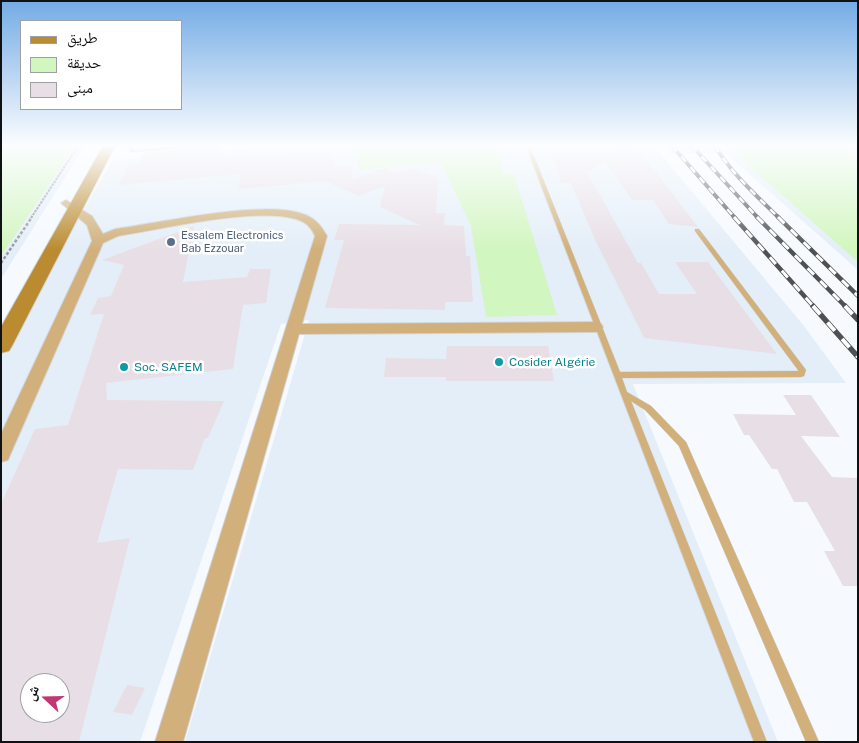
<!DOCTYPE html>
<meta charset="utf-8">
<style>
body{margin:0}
#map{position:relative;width:859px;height:743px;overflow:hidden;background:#f6faff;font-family:"Public Sans","Noto Naskh Arabic",sans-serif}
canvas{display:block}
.frame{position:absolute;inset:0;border:2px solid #0f1214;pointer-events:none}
.legend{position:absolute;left:20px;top:20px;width:162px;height:90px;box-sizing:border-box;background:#fff;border:1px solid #9fa0a1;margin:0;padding:6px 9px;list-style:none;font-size:15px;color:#0f1214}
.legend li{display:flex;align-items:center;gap:10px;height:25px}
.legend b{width:25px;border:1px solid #9fa0a1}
.north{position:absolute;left:20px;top:673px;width:50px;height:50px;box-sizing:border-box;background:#fff;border:1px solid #9fa0a1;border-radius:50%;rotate:291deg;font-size:14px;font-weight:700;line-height:20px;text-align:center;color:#0f1214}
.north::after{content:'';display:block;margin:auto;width:18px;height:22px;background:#c03771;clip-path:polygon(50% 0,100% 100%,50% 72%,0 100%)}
</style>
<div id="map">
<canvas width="859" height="743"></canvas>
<div class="frame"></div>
<ul class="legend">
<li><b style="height:6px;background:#bb8b31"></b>طريق</li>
<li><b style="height:14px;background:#d2f6bf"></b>حديقة</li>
<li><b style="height:14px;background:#e8dfe6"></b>مبنى</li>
</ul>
<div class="north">ش</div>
</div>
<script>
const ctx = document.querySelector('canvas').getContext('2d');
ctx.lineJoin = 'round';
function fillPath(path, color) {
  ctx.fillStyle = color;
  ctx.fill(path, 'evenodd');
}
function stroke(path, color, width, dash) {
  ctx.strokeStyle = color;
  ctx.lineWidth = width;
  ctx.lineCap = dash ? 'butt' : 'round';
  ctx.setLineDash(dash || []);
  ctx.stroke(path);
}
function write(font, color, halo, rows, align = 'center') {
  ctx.font = font + ' "Public Sans",sans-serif';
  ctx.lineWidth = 5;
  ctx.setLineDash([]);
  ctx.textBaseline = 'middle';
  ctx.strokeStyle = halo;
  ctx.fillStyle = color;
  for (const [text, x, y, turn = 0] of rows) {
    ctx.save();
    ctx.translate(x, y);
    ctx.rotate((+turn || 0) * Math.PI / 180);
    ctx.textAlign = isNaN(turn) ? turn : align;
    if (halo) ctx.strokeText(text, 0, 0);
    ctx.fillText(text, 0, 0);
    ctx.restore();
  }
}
fillPath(new Path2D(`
 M 1,146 L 85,146 L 1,279 Z
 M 277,146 L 654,146 L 804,326 L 846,383 L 633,384 L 778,742 L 185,742 L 309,320 L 281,324 L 140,742 L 1,742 L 1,353 L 112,161 ZM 30,683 L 60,683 L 60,713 L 30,713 Z
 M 662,146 L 858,146 L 858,270 L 727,154 L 669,154 Z`), '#e4eef8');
fillPath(new Path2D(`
 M 1,146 L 75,146 L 1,256 Z
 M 352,146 L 498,147 L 503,174 L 514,174 L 557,315 L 486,317 L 471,226 L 440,161 L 360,170 Z
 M 734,146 L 848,146 L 850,154 L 858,160 L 858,262 L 737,155 Z`), '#d2f6bf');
fillPath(new Path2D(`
 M 211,146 L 221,146 L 221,157 L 331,149 L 335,166 L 351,165 L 352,180 L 385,168 L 398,173 L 411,168 L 438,178 L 436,213 L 445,213 L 444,225 L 464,226 L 466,256 L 470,256 L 473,302 L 445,302 L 445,310 L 325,308 L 344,240 L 334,240 L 339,224 L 420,225 L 380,207 L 385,186 L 358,196 L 326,181 L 239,189 L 240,174 L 119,185 L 128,165 L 138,164 L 143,153 Z
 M 610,146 L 636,146 L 698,227 L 669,224 L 653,200 L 632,200 L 605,161 L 587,172 L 638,263 L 641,263 L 659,294 L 697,294 L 675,262 L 708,262 L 777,354 L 644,338 L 597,244 L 571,183 L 561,183 L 551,149 L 613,150 Z
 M 194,226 L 183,282 L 247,277 L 250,269 L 271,269 L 266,303 L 243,305 L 233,369 L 106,383 L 107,400 L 224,401 L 208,438 L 205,438 L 193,470 L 118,469 L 97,543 L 130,538 L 79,742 L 1,742 L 1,504 L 35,429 L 68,425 L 104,314 L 90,315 L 98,298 L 111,296 L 124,265 L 102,260 ZM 30,683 L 60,683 L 60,713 L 30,713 Z
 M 447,346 L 548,346 L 554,381 L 446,381 L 446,377 L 384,377 L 386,358 L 446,359 Z
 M 783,395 L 811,395 L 840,437 L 801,436 L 832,477 L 858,478 L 858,586 L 843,586 L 824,551 L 835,551 L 807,502 L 794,502 L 777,469 L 772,469 L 749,435 L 744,435 L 733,414 L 796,415 Z
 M 127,685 L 145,688 L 132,715 L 113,712 Z`), '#e8dfe6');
const lane = new Path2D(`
 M 129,146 L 133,146 L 133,150 L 184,146 L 209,146 L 135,152 L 130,152 Z
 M 526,146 L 530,146 L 620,372 L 798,371 L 798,370 L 695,231 L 695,229 L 699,229 L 806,370 L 804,376 L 801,377 L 622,378 L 627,392 L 651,406 L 686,442 L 819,742 L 806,742 L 679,446 L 645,410 L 631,401 L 767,742 L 754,742 Z`);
const street = new Path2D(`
 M 66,200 L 92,216 L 103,234 L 115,229 C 160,223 267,198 306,215 C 317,220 321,226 327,236 L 302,324 L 596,322 L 601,324 L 603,327 L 601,330 L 596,332 L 299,334 L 183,742 L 155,742 L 315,236 C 311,227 306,222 296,219 C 253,207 164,229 118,236 L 103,243 L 10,455 L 8,460 L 1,462 L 1,434 L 92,241 L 87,225 L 61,203 Z`);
const secondary = new Path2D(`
 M 103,146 L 115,146 L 12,346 L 9,351 L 1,353 L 1,327 Z`);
stroke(lane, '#d1d5d9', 1);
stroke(street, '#d1d5d9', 2);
stroke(secondary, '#d1d5d9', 2);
stroke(new Path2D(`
 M 31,218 L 78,146`), '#989b9f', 2, [2.5, 1]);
stroke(new Path2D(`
 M 1,263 L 32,217`), '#989b9f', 2.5, [3, 2]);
fillPath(lane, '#d1b07b');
fillPath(street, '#d1b07b');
fillPath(secondary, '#bb8b31');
const railFar2 = new Path2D(`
 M 672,146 L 735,218
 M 692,146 L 758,218
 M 715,146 C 731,173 757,196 779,218`);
const railFar1 = new Path2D(`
 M 734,217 L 814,307
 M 757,217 L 846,307
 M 778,217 L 858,296`);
const rail = new Path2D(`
 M 813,306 L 858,357
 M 845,306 L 858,320`);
stroke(railFar2, '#4e5154', 4);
stroke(railFar1, '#4e5154', 4.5);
stroke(rail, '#4e5154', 5.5);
stroke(railFar2, '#fff', 2.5, [7]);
stroke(railFar1, '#fff', 3, [9]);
stroke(rail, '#fff', 4, [11]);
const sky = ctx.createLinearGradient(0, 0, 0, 250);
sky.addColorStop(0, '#73abe5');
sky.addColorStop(0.58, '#fbfdff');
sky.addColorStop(1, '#fbfdff00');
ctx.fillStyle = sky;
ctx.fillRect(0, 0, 859, 250);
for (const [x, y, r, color] of [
 [171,242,5,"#5c6f8a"],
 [499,362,5,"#0f9aa8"],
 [124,367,5,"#0f9aa8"]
]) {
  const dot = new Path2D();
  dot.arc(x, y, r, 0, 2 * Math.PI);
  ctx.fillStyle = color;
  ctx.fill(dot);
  stroke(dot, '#fff', 2);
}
write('11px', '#4e5e75', '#fff', [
 ["Essalem Electronics",181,236],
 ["Bab Ezzouar",181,249]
], 'left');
write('12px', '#0d838f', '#fff', [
 ["Cosider Algérie",509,362],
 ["Soc. SAFEM",134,367]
], 'left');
</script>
